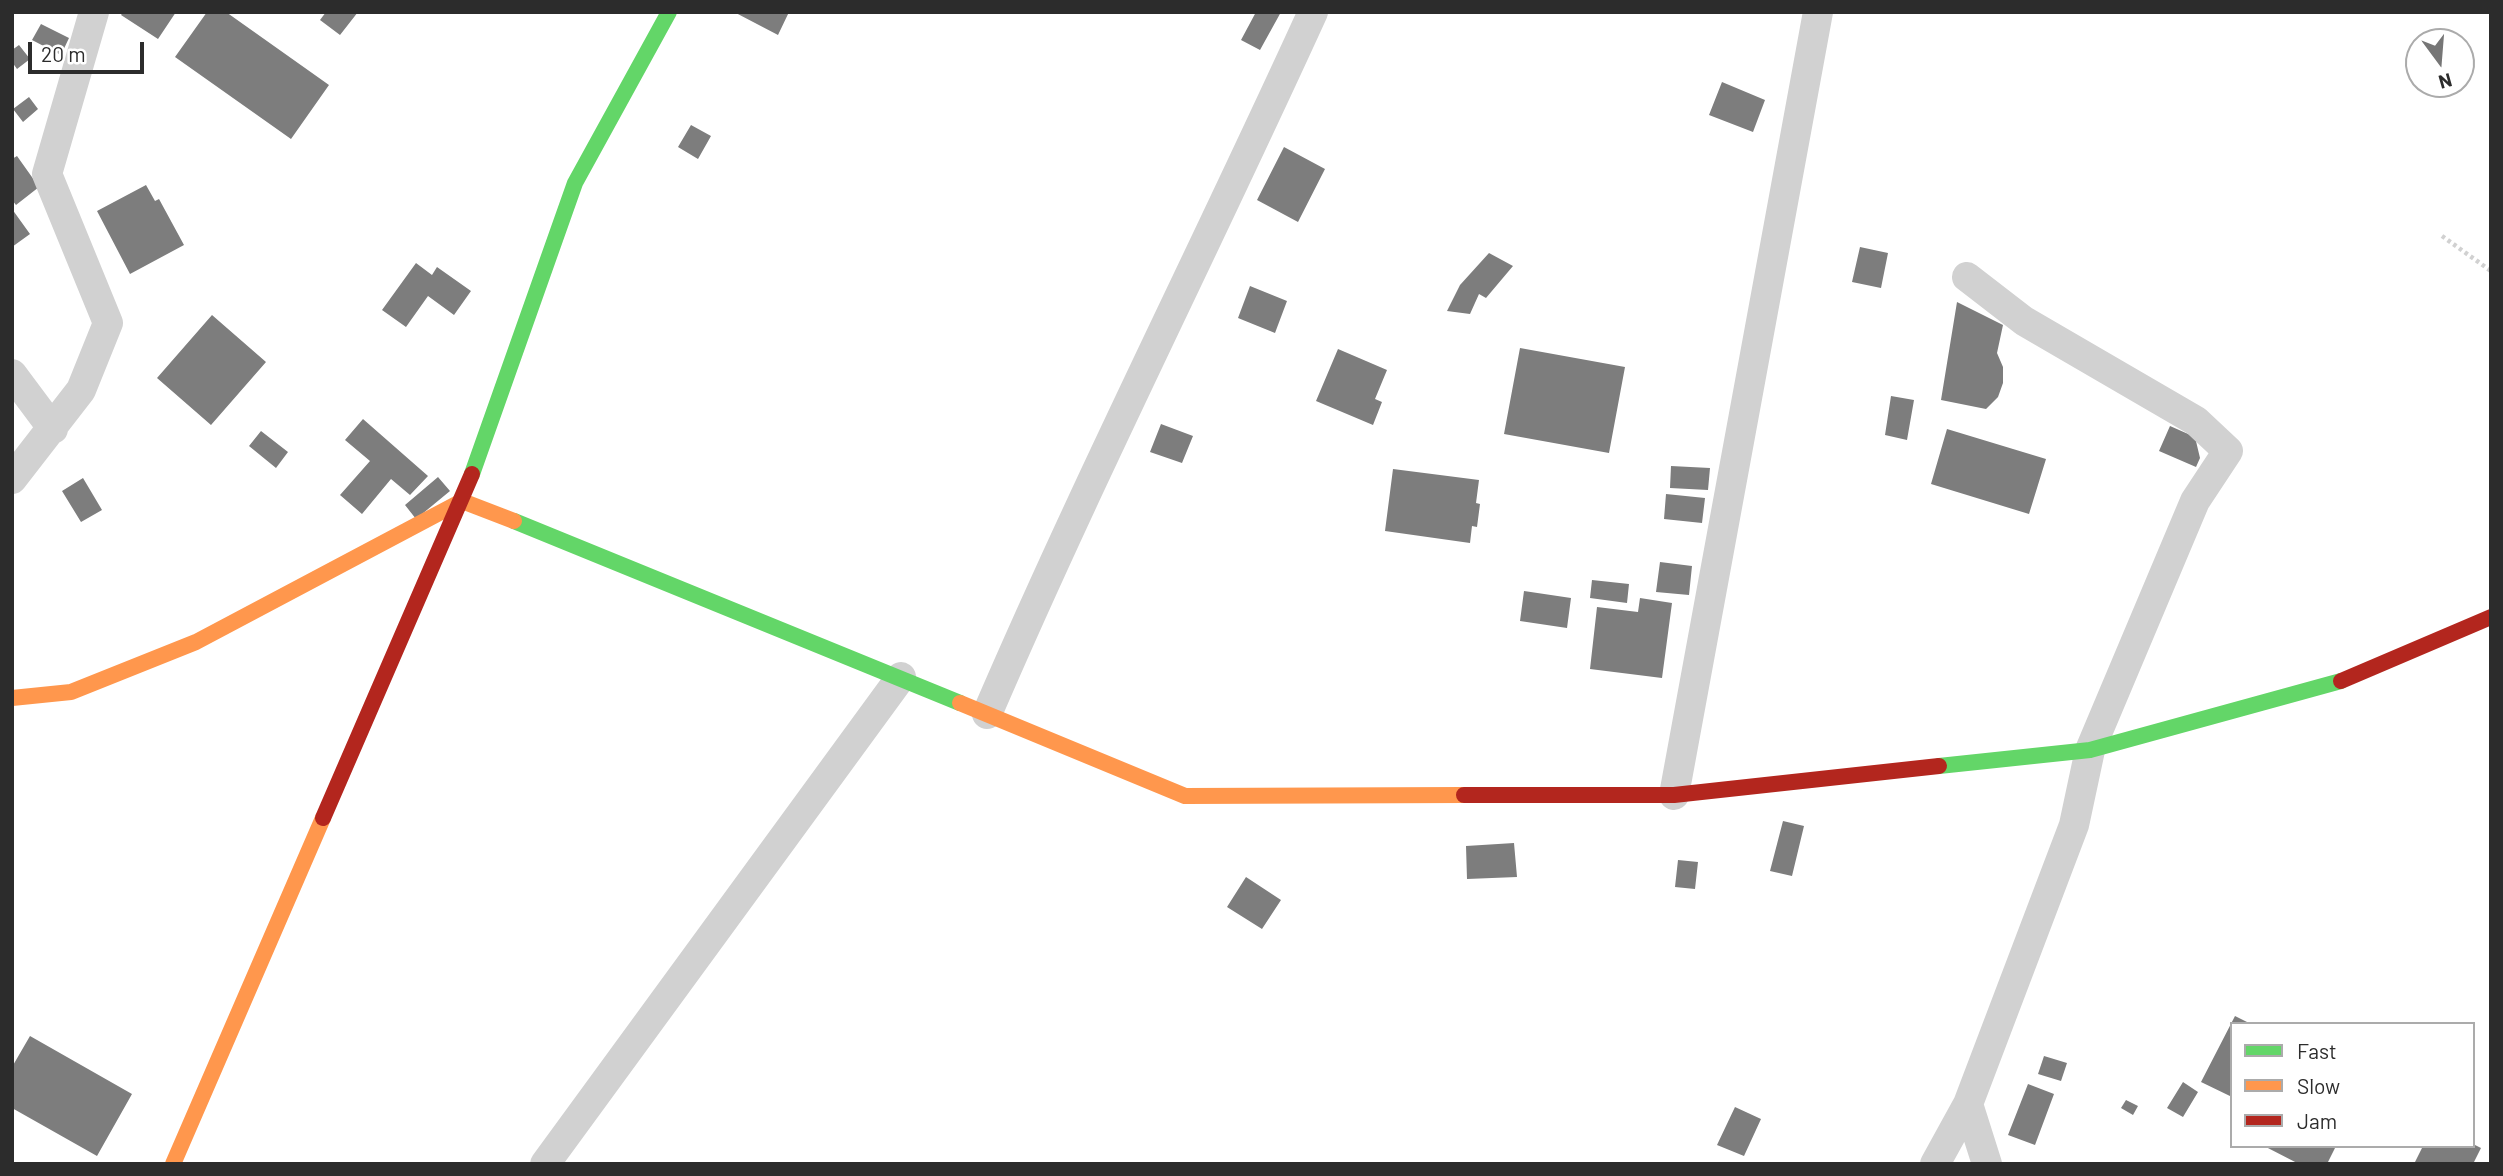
<!DOCTYPE html>
<style>
body{margin:0}
#map{position:relative;width:2503px;height:1176px;overflow:hidden;background:#fff;font-family:Barlow,sans-serif}
canvas{display:block}
.frame{position:absolute;inset:0;border:14px solid #2c2c2c;pointer-events:none}
.legend{position:absolute;left:2230px;top:1022px;width:245px;height:126px;box-sizing:border-box;background:#fff;border:2px solid #ababab;margin:0;padding:9px 12px;list-style:none;font-size:21px;color:#2c2c2c}
.legend li{display:flex;align-items:center;gap:14px;height:35px}
.legend b{width:35px;border:2px solid #ababab}
.north{position:absolute;left:2405px;top:28px;width:70px;height:70px;box-sizing:border-box;background:#fff;border:2px solid #ababab;border-radius:50%;rotate:164deg;font-size:19px;font-weight:700;line-height:28px;text-align:center;color:#2c2c2c}
.north::after{content:'';display:block;margin:auto;width:24px;height:32px;background:#767676;clip-path:polygon(50% 0,100% 100%,50% 72%,0 100%)}
.scale{position:absolute;left:28px;top:42px;width:116px;height:32px;box-sizing:border-box;border:4px solid #2c2c2c;border-top:0;padding-left:9px;font-size:21px;line-height:24px;white-space:nowrap;color:#2c2c2c;-webkit-text-stroke:5px #fff;paint-order:stroke}
</style>
<div id="map">
<canvas width="2503" height="1176"></canvas>
<div class="frame"></div>
<ul class="legend">
<li><b style="height:9px;background:#63d668"></b>Fast</li>
<li><b style="height:9px;background:#ff974d"></b>Slow</li>
<li><b style="height:9px;background:#b3261e"></b>Jam</li>
</ul>
<div class="north">N</div>
<div class="scale">20 m</div>
</div>
<script>
const ctx = document.querySelector('canvas').getContext('2d');
ctx.lineJoin = 'round';
function fillPath(path, color) {
  ctx.fillStyle = color;
  ctx.fill(path, 'evenodd');
}
function stroke(path, color, width, dash) {
  ctx.strokeStyle = color;
  ctx.lineWidth = width;
  ctx.lineCap = dash ? 'butt' : 'round';
  ctx.setLineDash(dash || []);
  ctx.stroke(path);
}
fillPath(new Path2D(`
 M 123,12 L 176,12 L 158,39 L 121,15 Z
 M 207,12 L 226,12 L 329,85 L 291,139 L 175,57 Z
 M 326,12 L 358,12 L 340,35 L 320,20 Z
 M 734,12 L 789,12 L 778,35 Z
 M 1256,12 L 1281,12 L 1260,50 L 1241,40 Z
 M 41,24 L 69,38 L 61,55 L 32,40 Z
 M 19,45 L 30,59 L 17,69 L 12,62 L 12,50 Z
 M 1722,82 L 1765,100 L 1753,132 L 1709,115 Z
 M 29,97 L 38,109 L 23,122 L 13,109 Z
 M 691,125 L 711,136 L 698,159 L 678,147 Z
 M 1284,147 L 1325,169 L 1298,222 L 1257,200 Z
 M 17,156 L 39,187 L 16,205 L 12,200 L 12,159 Z
 M 146,185 L 155,201 L 159,199 L 184,245 L 130,274 L 97,211 Z
 M 12,209 L 30,234 L 12,247 Z
 M 1860,247 L 1888,253 L 1881,288 L 1852,282 Z
 M 1489,253 L 1513,266 L 1486,298 L 1479,294 L 1470,314 L 1447,311 L 1460,285 Z
 M 416,263 L 432,275 L 437,267 L 471,291 L 454,315 L 428,296 L 406,327 L 382,310 Z
 M 1250,286 L 1287,301 L 1275,333 L 1238,318 Z
 M 1957,302 L 2003,325 L 1997,353 L 2003,367 L 2003,383 L 1998,397 L 1986,409 L 1941,400 Z
 M 212,315 L 266,362 L 211,425 L 157,378 Z
 M 1520,348 L 1625,367 L 1609,453 L 1504,434 Z
 M 1338,349 L 1387,370 L 1375,399 L 1382,402 L 1373,425 L 1316,401 Z
 M 1891,396 L 1914,400 L 1907,440 L 1885,435 Z
 M 363,419 L 428,476 L 410,495 L 391,479 L 362,514 L 340,495 L 370,461 L 345,440 Z
 M 1161,424 L 1193,436 L 1182,463 L 1150,452 Z
 M 2170,426 L 2195,437 L 2200,458 L 2196,467 L 2159,451 Z
 M 1947,429 L 2046,459 L 2029,514 L 1931,484 Z
 M 261,431 L 288,452 L 276,468 L 249,446 Z
 M 1671,466 L 1710,468 L 1708,490 L 1670,488 Z
 M 1393,469 L 1479,480 L 1476,503 L 1480,504 L 1477,527 L 1472,526 L 1470,543 L 1385,531 Z
 M 438,477 L 450,491 L 416,519 L 405,505 Z
 M 83,478 L 102,510 L 81,522 L 62,491 Z
 M 1666,494 L 1705,498 L 1702,523 L 1664,519 Z
 M 1660,562 L 1692,566 L 1689,595 L 1656,592 Z
 M 1592,580 L 1629,584 L 1627,603 L 1590,598 Z
 M 1524,591 L 1571,598 L 1567,628 L 1520,621 Z
 M 1640,598 L 1672,603 L 1662,678 L 1590,669 L 1597,607 L 1638,612 Z
 M 1783,821 L 1804,826 L 1792,876 L 1770,871 Z
 M 1514,843 L 1517,877 L 1467,879 L 1466,846 Z
 M 1678,860 L 1698,862 L 1695,889 L 1675,887 Z
 M 1246,877 L 1281,900 L 1262,929 L 1227,907 Z
 M 2235,1016 L 2251,1024 L 2232,1024 L 2232,1097 L 2201,1082 Z
 M 30,1036 L 132,1094 L 97,1156 L 12,1108 L 12,1067 Z
 M 2044,1056 L 2067,1063 L 2061,1081 L 2038,1074 Z
 M 2183,1082 L 2198,1092 L 2183,1117 L 2167,1108 Z
 M 2028,1084 L 2054,1094 L 2035,1145 L 2008,1135 Z
 M 2126,1100 L 2138,1106 L 2133,1115 L 2121,1108 Z
 M 1735,1107 L 1761,1119 L 1744,1156 L 1717,1145 Z
 M 2473,1144 L 2481,1148 L 2473,1164 L 2414,1164 L 2423,1146 L 2473,1146 Z
 M 2264,1146 L 2332,1146 L 2335,1148 L 2327,1164 L 2299,1164 Z`), '#7d7d7d');
stroke(new Path2D(`
 M 2442,236 L 2491,271`), '#d1d1d1', 4.5, [3.5, 3.5]);
stroke(new Path2D(`
 M 12,374 L 53,429
 M 12,479 L 81,390 L 108,323 L 47,174 L 94,12
 M 987,714 C 1089,477 1206,247 1313,12
 M 1674,795 L 1818,12
 M 1968,1104 L 1987,1164
 M 545,1164 L 901,677
 M 1935,1164 L 1968,1104 L 2074,825 L 2090,750 L 2195,501 L 2228,451 L 2196,421 L 2024,321 L 1967,277`), '#d1d1d1', 30);
stroke(new Path2D(`
 M 472,474 L 575,183 L 669,12
 M 514,521 L 960,703
 M 1939,766 L 2090,750 L 2341,681`), '#63d668', 16);
stroke(new Path2D(`
 M 12,698 L 71,692 L 196,642 L 462,501 L 514,521
 M 960,703 L 1185,796 L 1464,795
 M 173,1164 L 323,818`), '#ff974d', 16);
stroke(new Path2D(`
 M 2341,681 L 2491,617
 M 1464,795 L 1674,795 L 1939,766
 M 323,818 L 472,474`), '#b3261e', 16);
</script>
